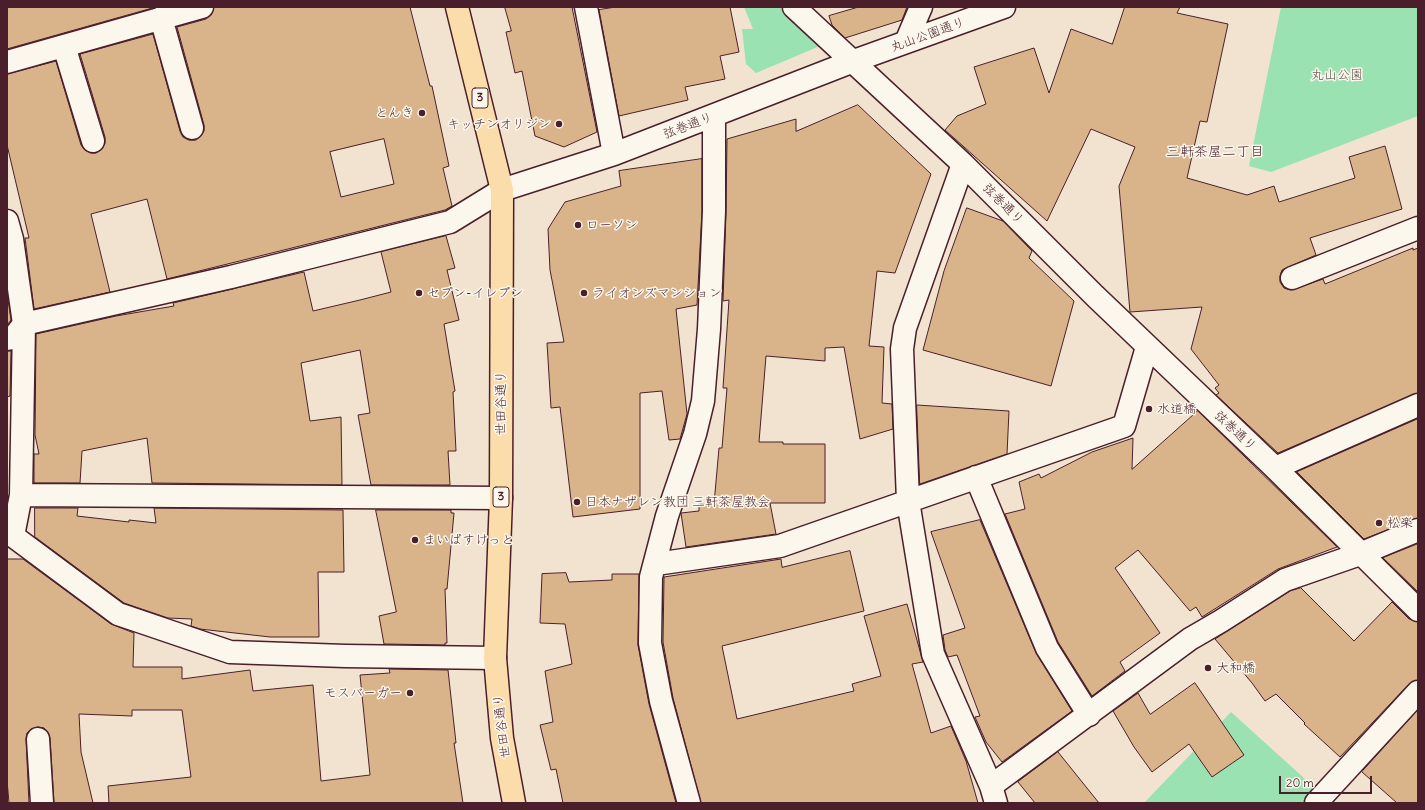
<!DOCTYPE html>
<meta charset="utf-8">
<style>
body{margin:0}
#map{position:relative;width:1425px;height:810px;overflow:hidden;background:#f1e3cf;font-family:Delius,sans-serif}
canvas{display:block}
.frame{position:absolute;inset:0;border:8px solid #4a1f2b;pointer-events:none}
.scale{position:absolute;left:1279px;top:776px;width:93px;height:18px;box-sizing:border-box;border:2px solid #4a1f2b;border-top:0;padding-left:5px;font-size:12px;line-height:14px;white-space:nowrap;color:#4a1f2b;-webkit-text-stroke:3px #fbf7ec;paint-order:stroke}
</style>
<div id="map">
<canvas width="1425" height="810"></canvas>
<div class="frame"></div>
<div class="scale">20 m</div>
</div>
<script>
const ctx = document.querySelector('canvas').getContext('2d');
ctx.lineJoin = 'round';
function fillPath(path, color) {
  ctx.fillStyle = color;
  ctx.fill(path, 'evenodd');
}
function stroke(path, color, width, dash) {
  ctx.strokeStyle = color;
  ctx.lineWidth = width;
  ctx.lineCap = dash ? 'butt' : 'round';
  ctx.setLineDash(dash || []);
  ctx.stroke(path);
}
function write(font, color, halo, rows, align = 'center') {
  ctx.font = font + ' Delius,"Klee One",sans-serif';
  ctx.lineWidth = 3;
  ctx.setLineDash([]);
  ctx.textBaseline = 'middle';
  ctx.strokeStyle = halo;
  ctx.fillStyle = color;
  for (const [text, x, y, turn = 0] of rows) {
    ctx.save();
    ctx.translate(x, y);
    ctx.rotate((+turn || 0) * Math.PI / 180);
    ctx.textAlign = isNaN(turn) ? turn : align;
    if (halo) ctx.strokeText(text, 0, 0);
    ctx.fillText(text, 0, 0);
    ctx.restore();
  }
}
fillPath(new Path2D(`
 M 744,7 L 780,7 L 820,46 L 756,73 L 746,64 L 742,29 L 753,29 Z
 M 1281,7 L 1418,7 L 1418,116 L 1271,172 L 1249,166 Z
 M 1231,712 L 1315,788 L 1302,803 L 1144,803 Z`), '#9ae2b1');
const building = new Path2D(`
 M 7,7 L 156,7 L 7,49 Z
 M 214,7 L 410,7 L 430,86 L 432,86 L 449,166 L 443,168 L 452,206 L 445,210 L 167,279 L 147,199 L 91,214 L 110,292 L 34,309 L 25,238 L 29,238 L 7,145 L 7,74 L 56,61 L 81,145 L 85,150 L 91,153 L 96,153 L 102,149 L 105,143 L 105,137 L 80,54 L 153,34 L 180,131 L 183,137 L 189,140 L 196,140 L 201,136 L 204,131 L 204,125 L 177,27 L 206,19 L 211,15 ZM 384,139 L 394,184 L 341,197 L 330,152 Z
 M 505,7 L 572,7 L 597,132 L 564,147 L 535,136 L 522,71 L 515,73 L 506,32 L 511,31 Z
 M 616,7 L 730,7 L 739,52 L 720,56 L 725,79 L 685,87 L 688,100 L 619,116 L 599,10 Z
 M 859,7 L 907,7 L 902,20 L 845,38 L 832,25 L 829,16 Z
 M 1125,7 L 1180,7 L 1177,13 L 1228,24 L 1207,122 L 1200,121 L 1187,178 L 1247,195 L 1274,186 L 1279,202 L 1355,178 L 1349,157 L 1385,146 L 1402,209 L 1310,238 L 1316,255 L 1282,270 L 1280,276 L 1280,282 L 1284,288 L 1291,290 L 1323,279 L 1325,284 L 1413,248 L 1413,250 L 1418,248 L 1418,393 L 1278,453 L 1216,395 L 1219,393 L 1215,388 L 1219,385 L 1191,349 L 1202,307 L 1130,312 L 1119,186 L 1135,147 L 1091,129 L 1047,221 L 945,130 L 957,116 L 986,104 L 974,67 L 1034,48 L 1049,93 L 1071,29 L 1112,44 Z
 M 858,105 L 931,174 L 895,273 L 877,271 L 869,346 L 884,347 L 882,403 L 892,404 L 893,429 L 860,439 L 844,347 L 825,348 L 825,361 L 766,356 L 759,442 L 783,442 L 783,444 L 825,444 L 825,503 L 770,503 L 776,534 L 686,547 L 681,513 L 699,511 L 699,504 L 714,504 L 719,448 L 722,448 L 727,388 L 723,388 L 729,300 L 723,301 L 726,212 L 727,139 L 796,119 L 796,131 Z
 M 702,159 L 702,211 L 697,305 L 676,309 L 687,414 L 680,439 L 669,440 L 662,391 L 640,393 L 640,509 L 573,517 L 560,407 L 551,408 L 547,343 L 564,342 L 550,270 L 548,229 L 565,202 L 621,186 L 619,171 Z
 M 967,208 L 1003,221 L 1032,251 L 1029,258 L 1074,301 L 1051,386 L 923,350 L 944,271 Z
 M 446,236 L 455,268 L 447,270 L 459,320 L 444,324 L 455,391 L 453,392 L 456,451 L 448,451 L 450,485 L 371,485 L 358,415 L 370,413 L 360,350 L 301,363 L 310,421 L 341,417 L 342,485 L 152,483 L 147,438 L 82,451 L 80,483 L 34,483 L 34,454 L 39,454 L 35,435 L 36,334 L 116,316 L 174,306 L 173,303 L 304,272 L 313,311 L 360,300 L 391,292 L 381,252 Z
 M 7,293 L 11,320 L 7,325 Z
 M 7,351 L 11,351 L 10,396 L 7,397 Z
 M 917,405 L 1009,411 L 1007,454 L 920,484 Z
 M 1198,411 L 1337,547 L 1278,569 L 1202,617 L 1196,607 L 1190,611 L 1138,550 L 1115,568 L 1160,633 L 1120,662 L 1125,671 L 1092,696 L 1058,642 L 1005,514 L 1025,509 L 1019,482 L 1039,474 L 1041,478 L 1092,452 L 1133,438 L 1132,469 Z
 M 1418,419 L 1418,518 L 1364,539 L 1297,472 Z
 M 35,508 L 78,508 L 77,516 L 129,522 L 129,520 L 156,523 L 154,508 L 343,510 L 344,572 L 318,572 L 319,637 L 270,637 L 200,629 L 191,626 L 192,619 L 168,618 L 124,603 L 35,537 Z
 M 376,510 L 451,510 L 451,513 L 454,513 L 447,589 L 445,589 L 447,643 L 445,643 L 445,645 L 384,644 L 379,616 L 396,612 Z
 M 980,520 L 1036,653 L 1072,711 L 1002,762 L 986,742 L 975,717 L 980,716 L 957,655 L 948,657 L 945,650 L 943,635 L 965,628 L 931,532 Z
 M 1418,544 L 1418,592 L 1383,558 Z
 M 850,551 L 864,611 L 722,646 L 737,719 L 854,691 L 852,684 L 881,676 L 864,616 L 907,604 L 923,662 L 912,664 L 931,733 L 951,726 L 966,761 L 978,803 L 701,803 L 673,698 L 663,642 L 664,577 L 781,559 L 782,567 Z
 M 7,559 L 23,559 L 111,624 L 134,633 L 133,667 L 182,667 L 182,679 L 250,670 L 253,691 L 313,685 L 321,781 L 370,775 L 360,675 L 390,673 L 389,669 L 448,670 L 456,743 L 454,743 L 463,803 L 109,803 L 108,786 L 191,777 L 182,710 L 132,710 L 132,716 L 79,714 L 81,752 L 93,803 L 54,803 L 50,738 L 48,732 L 44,728 L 38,727 L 31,729 L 27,733 L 26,739 L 29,803 L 9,803 L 7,780 Z
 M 566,573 L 569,582 L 612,580 L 612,574 L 639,574 L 638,645 L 649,704 L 676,803 L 563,803 L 556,769 L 551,770 L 540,725 L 553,722 L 545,671 L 572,664 L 565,624 L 540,623 L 542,574 Z
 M 1301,588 L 1354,641 L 1392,602 L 1409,619 L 1418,622 L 1418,680 L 1409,684 L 1340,757 L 1304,724 L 1305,723 L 1276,694 L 1265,701 L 1252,683 L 1215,639 L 1290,591 Z
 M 1195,683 L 1244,755 L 1212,777 L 1189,744 L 1152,772 L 1134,747 L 1113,711 L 1138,693 L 1150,714 Z
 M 1418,710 L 1418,803 L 1397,803 L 1362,772 Z
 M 1058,752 L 1099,803 L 1035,803 L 1018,782 Z`);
fillPath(building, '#d9b48b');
stroke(building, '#4a1f2b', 1);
const minor = new Path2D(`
 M 586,7 L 614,154
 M 794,7 L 963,164 L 1095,296 L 1275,468 L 1418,610
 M 161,18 L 192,128
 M 906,42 L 921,7
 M 64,46 L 93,141
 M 7,62 L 202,7
 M 963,164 L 905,328 L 902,349 L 908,501 L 933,654 L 991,786 L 996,803
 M 7,221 L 12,239 L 24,324 L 21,495 L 13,536
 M 1292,278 L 1418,228
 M 7,339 L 13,338 L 24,324 L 231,277 L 450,222 L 502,190 L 614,154 L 851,62 L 1004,7
 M 1275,468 L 1418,405
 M 976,477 L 1047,648 L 1089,715
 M 21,495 L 501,498
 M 7,533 L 13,536 L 118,614 L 230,652 L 345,656 L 495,658
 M 656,564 L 780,546 L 1124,426 L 1147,347
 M 38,739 L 42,803
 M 991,786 L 1190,639 L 1221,621 L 1285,580 L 1360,554 L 1418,530
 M 689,803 L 661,701 L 650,643 L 651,577 L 667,516 L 695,434 L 703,401 L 709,329 L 714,211 L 714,116
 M 1316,803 L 1418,692`);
const major = new Path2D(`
 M 457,7 L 502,190 L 501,498 L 495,658 L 502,738 L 514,803`);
stroke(minor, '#4a1f2b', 25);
stroke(major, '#4a1f2b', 25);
stroke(minor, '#fbf7ec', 22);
stroke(major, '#faddab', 22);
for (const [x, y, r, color] of [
 [422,113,4,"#4a1f2b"],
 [559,124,4,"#4a1f2b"],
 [578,225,4,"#4a1f2b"],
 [419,293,4,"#4a1f2b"],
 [584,293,4,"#4a1f2b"],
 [1149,409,4,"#4a1f2b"],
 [577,502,4,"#4a1f2b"],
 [1379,523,4,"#4a1f2b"],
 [415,540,4,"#4a1f2b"],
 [1208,668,4,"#4a1f2b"],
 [410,693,4,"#4a1f2b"]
]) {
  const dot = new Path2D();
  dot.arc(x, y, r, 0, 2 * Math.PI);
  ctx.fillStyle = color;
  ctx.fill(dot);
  stroke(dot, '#fbf7ec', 1.5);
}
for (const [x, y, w] of [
 [480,98,16],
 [501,497,16]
]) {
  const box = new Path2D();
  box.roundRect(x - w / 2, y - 10, w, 20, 3);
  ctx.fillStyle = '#fbf7ec';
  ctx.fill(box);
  stroke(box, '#4a1f2b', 1);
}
write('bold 12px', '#4a1f2b', null, [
 ["3",480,98],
 ["3",501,497]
]);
write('13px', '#4a1f2b', '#fbf7ec', [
 ["丸山公園通り",928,35,-20],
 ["弦巻通り",688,126,-21],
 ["弦巻通り",1003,204,45],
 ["世田谷通り",501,403,-90],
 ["弦巻通り",1235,431,43],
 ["世田谷通り",502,726,-97]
]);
write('13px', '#5e504c', '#fbf7ec', [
 ["丸山公園",1337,75]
]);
write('13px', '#4a1f2b', '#fbf7ec', [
 ["とんき",414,113,"right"],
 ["キッチンオリジン",551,124,"right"],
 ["ローソン",586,225],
 ["セブン-イレブン",427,293],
 ["ライオンズマンション",592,293],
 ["水道橋",1157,409],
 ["日本ナザレン教団 三軒茶屋教会",585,502],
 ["松楽",1387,523],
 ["まいばすけっと",423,540],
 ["大和橋",1216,668],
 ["モスバーガー",402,693,"right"]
], 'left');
write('14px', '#4a1f2b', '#fbf7ec', [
 ["三軒茶屋二丁目",1215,152]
]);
</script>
